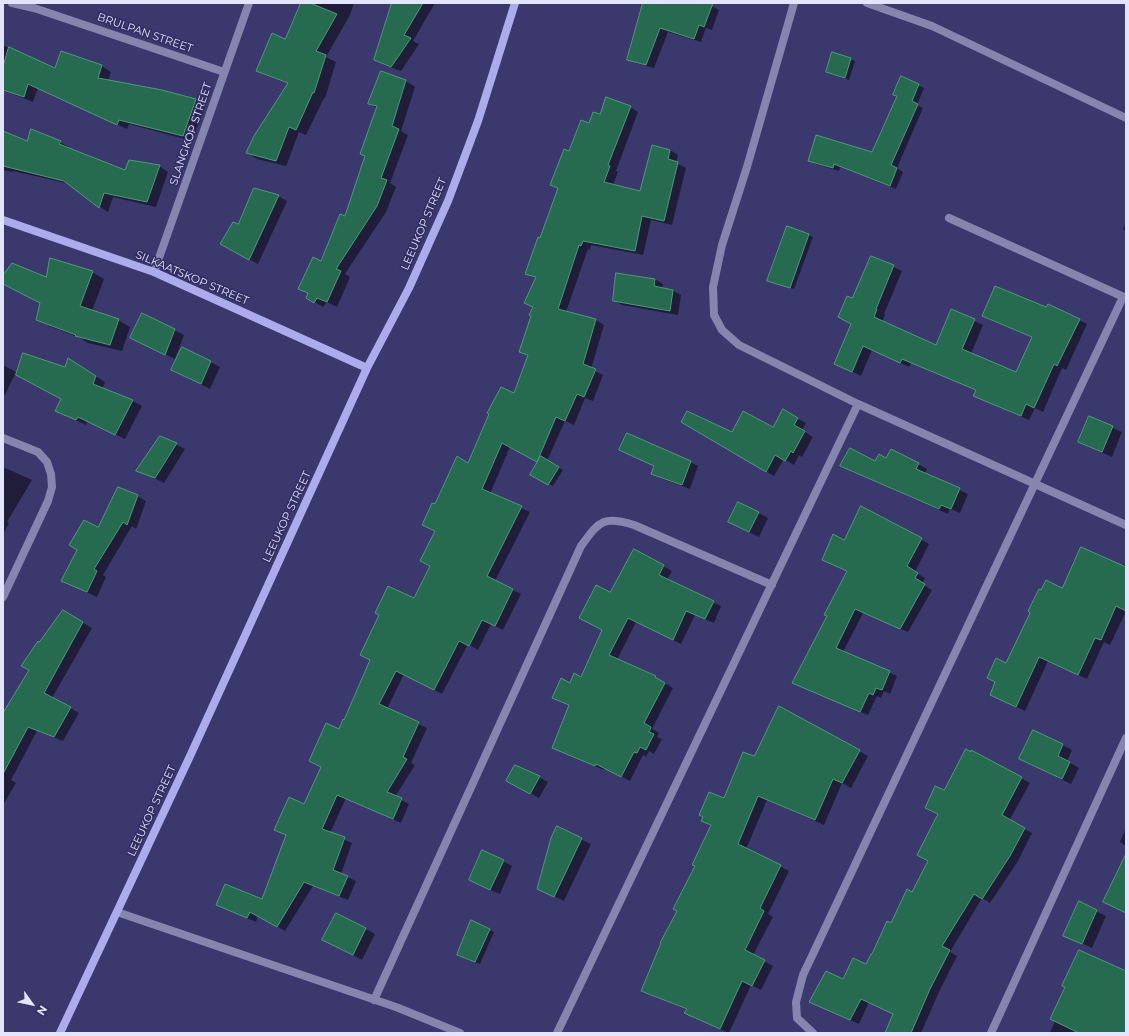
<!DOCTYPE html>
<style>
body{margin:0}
#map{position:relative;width:1129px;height:1036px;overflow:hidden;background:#3b386e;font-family:Montserrat,sans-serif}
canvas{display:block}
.frame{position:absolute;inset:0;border:4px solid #e3e4ff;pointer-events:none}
.north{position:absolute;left:12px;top:984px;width:40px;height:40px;-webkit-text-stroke:3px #312d62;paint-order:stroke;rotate:123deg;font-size:11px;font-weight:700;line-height:16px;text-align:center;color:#e3e4ff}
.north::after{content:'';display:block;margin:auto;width:14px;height:18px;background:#e3e4ff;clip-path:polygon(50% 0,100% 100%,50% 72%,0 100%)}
</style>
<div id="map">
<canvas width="1129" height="1036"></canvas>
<div class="frame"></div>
<div class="north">N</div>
</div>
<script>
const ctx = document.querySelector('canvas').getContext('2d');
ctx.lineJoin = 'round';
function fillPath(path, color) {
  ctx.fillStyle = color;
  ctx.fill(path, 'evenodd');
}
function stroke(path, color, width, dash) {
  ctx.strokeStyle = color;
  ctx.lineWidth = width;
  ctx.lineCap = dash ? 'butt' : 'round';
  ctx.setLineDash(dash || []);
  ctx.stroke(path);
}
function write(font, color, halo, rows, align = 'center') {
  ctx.font = font + ' Montserrat,sans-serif';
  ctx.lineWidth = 3;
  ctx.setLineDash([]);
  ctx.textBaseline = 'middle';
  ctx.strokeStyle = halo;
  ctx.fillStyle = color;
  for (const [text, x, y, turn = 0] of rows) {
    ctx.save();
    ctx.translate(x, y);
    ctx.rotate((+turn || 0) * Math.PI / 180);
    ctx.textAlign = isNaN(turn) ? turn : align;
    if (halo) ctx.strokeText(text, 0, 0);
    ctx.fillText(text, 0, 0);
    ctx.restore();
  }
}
fillPath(new Path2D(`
 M 302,3 L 354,3 L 350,15 L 326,57 L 336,62 L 325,98 L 324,98 L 306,135 L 299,132 L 286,166 L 257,159 L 247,153 L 289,84 L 267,76 L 257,71 L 286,40 Z
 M 394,3 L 435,3 L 413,41 L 419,44 L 401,71 L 384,65 L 375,60 Z
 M 643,3 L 706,3 L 719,10 L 712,30 L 706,28 L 701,42 L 668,32 L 654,68 L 635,63 L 628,59 L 643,4 Z
 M 3,45 L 55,69 L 61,53 L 102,66 L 111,72 L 108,81 L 162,91 L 196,100 L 205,106 L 192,141 L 129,124 L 127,129 L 38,88 L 33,102 L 7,92 L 3,90 L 3,70 L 5,64 L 3,64 Z
 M 833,53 L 855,61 L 849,80 L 827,72 Z
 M 901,78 L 924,88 L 917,105 L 923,108 L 897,168 L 903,172 L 896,189 L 840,167 L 839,171 L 815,164 L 809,161 L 872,153 L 898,97 L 894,94 Z
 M 406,81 L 415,87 L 401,131 L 408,135 L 390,183 L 396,187 L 386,212 L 345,274 L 350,277 L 337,307 L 327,302 L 323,307 L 307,298 L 309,294 L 300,289 L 322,263 L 346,218 L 365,156 L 377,108 L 369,104 Z
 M 630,107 L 638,112 L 616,171 L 618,172 L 613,185 L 641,192 L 670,150 L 678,155 L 676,163 L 686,168 L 672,225 L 651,220 L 643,255 L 591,245 L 590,250 L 588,249 L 566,312 L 596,320 L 604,325 L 591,369 L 603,375 L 593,401 L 585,398 L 574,425 L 565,421 L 547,461 L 563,470 L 553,486 L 532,475 L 538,462 L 510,447 L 490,494 L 530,512 L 495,581 L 521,594 L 503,630 L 491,624 L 478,650 L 468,644 L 442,694 L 404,674 L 387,709 L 427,728 L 411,763 L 415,765 L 395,797 L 409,804 L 401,823 L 346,798 L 330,833 L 352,843 L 341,874 L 356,881 L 348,900 L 313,886 L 285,931 L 258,915 L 256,922 L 225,909 L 217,904 L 262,900 L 322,767 L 310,761 L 339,730 L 414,599 L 431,566 L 436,532 L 423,525 L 435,506 L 468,464 L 515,395 L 528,356 L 520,351 L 534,307 L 536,278 L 527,273 L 559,189 L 551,185 L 570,152 L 590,124 L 601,116 Z
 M 3,132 L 28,142 L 60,142 L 69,147 L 69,149 L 126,172 L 159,166 L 168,172 L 156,207 L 113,197 L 108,212 L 100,207 L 70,184 L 13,171 L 13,172 L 3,170 Z
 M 278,196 L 287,201 L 258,264 L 230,249 L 239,225 Z
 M 1126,223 L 1126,231 L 1123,229 Z
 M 788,227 L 813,237 L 794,289 L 769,281 Z
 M 872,257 L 902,271 L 884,314 L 885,315 L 882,322 L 936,346 L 952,310 L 983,325 L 971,354 L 1016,373 L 1033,337 L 992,321 L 984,316 L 1047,308 L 1079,320 L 1087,324 L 1066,370 L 1062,368 L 1043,412 L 1035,408 L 1029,420 L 983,400 L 975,395 L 977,390 L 911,363 L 909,367 L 872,350 L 861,376 L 835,363 L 852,324 L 852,299 Z
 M 92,272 L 104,279 L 92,311 L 118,320 L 130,327 L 122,351 L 88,343 L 80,338 L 49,326 L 37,319 L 41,303 L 3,283 L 3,277 L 46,278 Z
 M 655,279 L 663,284 L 662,289 L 673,291 L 681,295 L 678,315 L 622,305 L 614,300 Z
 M 143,314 L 184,335 L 175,359 L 131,338 Z
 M 183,348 L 220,367 L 210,389 L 172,370 Z
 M 77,364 L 105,382 L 102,389 L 133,401 L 142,406 L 125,439 L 87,421 L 86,425 L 65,415 L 62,399 L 65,368 Z
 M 3,365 L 16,372 L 5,395 L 3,394 Z
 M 783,411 L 806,423 L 802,430 L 813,437 L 802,457 L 799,455 L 794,465 L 784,459 L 774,476 L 682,422 L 733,433 L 773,428 Z
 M 1089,417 L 1122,432 L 1112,457 L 1079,442 Z
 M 160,437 L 185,449 L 164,483 L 138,470 Z
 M 887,459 L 918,464 L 927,469 L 925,474 L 968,494 L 960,513 L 950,509 L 948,514 L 851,471 L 842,466 L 876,462 Z
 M 690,462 L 698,466 L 690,489 L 660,478 L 653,474 L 655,466 Z
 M 3,467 L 32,480 L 7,522 L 9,523 L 3,534 Z
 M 137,496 L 146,501 L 136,529 L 132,526 L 103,575 L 106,577 L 97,597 L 63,581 L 98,529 Z
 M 862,507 L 929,544 L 915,572 L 925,578 L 922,584 L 932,590 L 908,632 L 863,613 L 843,652 L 897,676 L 890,694 L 884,691 L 881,698 L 877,696 L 868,715 L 801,687 L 828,616 L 848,571 L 823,560 L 845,541 Z
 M 759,513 L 768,518 L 759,537 L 729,522 Z
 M 635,550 L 672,571 L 667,580 L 721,606 L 714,623 L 695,615 L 681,644 L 636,622 L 617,660 L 655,677 L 673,688 L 652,729 L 659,733 L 657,737 L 662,739 L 654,754 L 649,751 L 646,757 L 643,755 L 630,781 L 605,768 L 604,770 L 561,752 L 570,706 L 553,697 L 570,684 L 582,678 L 603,630 L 611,594 Z
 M 1123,564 L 1126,566 L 1126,611 L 1110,645 L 1104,642 L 1087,679 L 1048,661 L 1025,711 L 992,695 L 1007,664 L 1063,590 L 1122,566 Z
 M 63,611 L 92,628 L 52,698 L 79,713 L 63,741 L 37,731 L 11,780 L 16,783 L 3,805 L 3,715 L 30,670 L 40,643 Z
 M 779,708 L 868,756 L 851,788 L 842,783 L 824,825 L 767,800 L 746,849 L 789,871 L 768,914 L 773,917 L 753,955 L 773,966 L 761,990 L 751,985 L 729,1033 L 694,1018 L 686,1013 L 687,1010 L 651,995 L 642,990 L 679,911 L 711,826 L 702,820 L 725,800 L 754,758 Z
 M 1063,745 L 1072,750 L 1067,761 L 1079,768 L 1071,784 L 1020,759 Z
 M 972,751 L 1030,783 L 1009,821 L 1032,833 L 1018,861 L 990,903 L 982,898 L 950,952 L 957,956 L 938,994 L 921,1033 L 886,1033 L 894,1014 L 869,1002 L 859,1024 L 819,1006 L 843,981 L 866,966 L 913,893 L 929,861 L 939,814 L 927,808 L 945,791 Z
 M 539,777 L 548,782 L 539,798 L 508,780 Z
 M 557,828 L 591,844 L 564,901 L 538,889 Z
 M 1126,828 L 1126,846 L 1120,842 Z
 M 503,861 L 512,866 L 500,894 L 479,885 Z
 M 1079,903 L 1106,916 L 1092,948 L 1065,935 Z
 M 336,914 L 375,934 L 362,960 L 333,944 Z
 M 472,922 L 494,932 L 480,964 L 462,957 Z
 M 1126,973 L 1126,1033 L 1050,1033 L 1055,1021 Z`), '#0007');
const building = new Path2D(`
 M 301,3 L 310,3 L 337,14 L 316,51 L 326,55 L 314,93 L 313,92 L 296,130 L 289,127 L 276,161 L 246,153 L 254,136 L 288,83 L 256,71 L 272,33 L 285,39 Z
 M 392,3 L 423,3 L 404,35 L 411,38 L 391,67 L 374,60 Z
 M 643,3 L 713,3 L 704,27 L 699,25 L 694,39 L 660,28 L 646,65 L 627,60 Z
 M 9,47 L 55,68 L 61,51 L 102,65 L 98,78 L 162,90 L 196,99 L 183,136 L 119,120 L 117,125 L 28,84 L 24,97 L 3,90 L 3,67 Z
 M 832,52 L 851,58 L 845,78 L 826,72 Z
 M 381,71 L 406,80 L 392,126 L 399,129 L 381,178 L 387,180 L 377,206 L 336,269 L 341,271 L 327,302 L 317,298 L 314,303 L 306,298 L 308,293 L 298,289 L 313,257 L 321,261 L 340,214 L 345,216 L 365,156 L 360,154 L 377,106 L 368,104 Z
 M 901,76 L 919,84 L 912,101 L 918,104 L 891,165 L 897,168 L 890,186 L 834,164 L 833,168 L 808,161 L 816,135 L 872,152 L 897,96 L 893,95 Z
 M 606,97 L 631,106 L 608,165 L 610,166 L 604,182 L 640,191 L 652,145 L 670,150 L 668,159 L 678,162 L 664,221 L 642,216 L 635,251 L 583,241 L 581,246 L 579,245 L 558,309 L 596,319 L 583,364 L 596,369 L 584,397 L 577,394 L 565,421 L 556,417 L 537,462 L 502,443 L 482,489 L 522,506 L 487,576 L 513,589 L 499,618 L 495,626 L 482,620 L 469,646 L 459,641 L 434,690 L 396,671 L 379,704 L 419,722 L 403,757 L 407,759 L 387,792 L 402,798 L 393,819 L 337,795 L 322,829 L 345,837 L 333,870 L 348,876 L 339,896 L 304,882 L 277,927 L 250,912 L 247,918 L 216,905 L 225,884 L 262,899 L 286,835 L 274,830 L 289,797 L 304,804 L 321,767 L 309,761 L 326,723 L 339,729 L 343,719 L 344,720 L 370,660 L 360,655 L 379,615 L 375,613 L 388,586 L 414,598 L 430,566 L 420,561 L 435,531 L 422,525 L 432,503 L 435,504 L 457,456 L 468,463 L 489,414 L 487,413 L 501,387 L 514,393 L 528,355 L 519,352 L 531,316 L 529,315 L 533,307 L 524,303 L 536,277 L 525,274 L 538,237 L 540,238 L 558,188 L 550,185 L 564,149 L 569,151 L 581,120 L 589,123 L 593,112 L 600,114 Z
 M 31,129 L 61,141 L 59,144 L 125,170 L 129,160 L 160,165 L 147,202 L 104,193 L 99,208 L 64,181 L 3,166 L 3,131 L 27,141 Z
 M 254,188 L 279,195 L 249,260 L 220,244 L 233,222 L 238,224 Z
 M 787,226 L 809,234 L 790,288 L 767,281 Z
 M 871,256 L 894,265 L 876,309 L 877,309 L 874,317 L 936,345 L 951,309 L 975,319 L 962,349 L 1016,372 L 1032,337 L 982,316 L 995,286 L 1046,307 L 1048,304 L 1080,319 L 1057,366 L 1054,364 L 1034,408 L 1026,404 L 1021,416 L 973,396 L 976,390 L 902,359 L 900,363 L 863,346 L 852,372 L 834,364 L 851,324 L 838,317 L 847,296 L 852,298 Z
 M 50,258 L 93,271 L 80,306 L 119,319 L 110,345 L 75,336 L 76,335 L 36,320 L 40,303 L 3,284 L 3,275 L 12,263 L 46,277 Z
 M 616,273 L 655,279 L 654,286 L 673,290 L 670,311 L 613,301 Z
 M 142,313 L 175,329 L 165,355 L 130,338 Z
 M 182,347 L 211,361 L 201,384 L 171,370 Z
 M 23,353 L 65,367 L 68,358 L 96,376 L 93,384 L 133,400 L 115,435 L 78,417 L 76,420 L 55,411 L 61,399 L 16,375 Z
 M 783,409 L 798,418 L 794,425 L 805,431 L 793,453 L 791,451 L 785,461 L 775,455 L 766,472 L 681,422 L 687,411 L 732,432 L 743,411 L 773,427 Z
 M 1089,416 L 1113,426 L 1102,452 L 1078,442 Z
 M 627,433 L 691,461 L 682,485 L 651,474 L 654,466 L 619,450 Z
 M 160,436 L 177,443 L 155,478 L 136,471 Z
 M 850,448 L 875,461 L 879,454 L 886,458 L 891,449 L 919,463 L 916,469 L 960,488 L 951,509 L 941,505 L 939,509 L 840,466 Z
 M 541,456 L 559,467 L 548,485 L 530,475 Z
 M 118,487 L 138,495 L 127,525 L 123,522 L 94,569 L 97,571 L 87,592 L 61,581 L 77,550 L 69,545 L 84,520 L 98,527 Z
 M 738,502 L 759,512 L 749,532 L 728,522 Z
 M 861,506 L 922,538 L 907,566 L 918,573 L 915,578 L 925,584 L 900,629 L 855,609 L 836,648 L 890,671 L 882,690 L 876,688 L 873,695 L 869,693 L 860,712 L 792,683 L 827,616 L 824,615 L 847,571 L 822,560 L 833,534 L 844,540 Z
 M 1081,547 L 1126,567 L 1126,611 L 1116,606 L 1101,640 L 1095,638 L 1078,675 L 1039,657 L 1016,707 L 990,695 L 995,682 L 987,678 L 996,658 L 1006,663 L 1030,613 L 1028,611 L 1039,589 L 1041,590 L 1046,580 L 1062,588 Z
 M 634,549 L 664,565 L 659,575 L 714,601 L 705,619 L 686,611 L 673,640 L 628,618 L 609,655 L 656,676 L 655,677 L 665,683 L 644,723 L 651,727 L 649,732 L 654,734 L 646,750 L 640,747 L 637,753 L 634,752 L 621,777 L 596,764 L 595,766 L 552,748 L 569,705 L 552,698 L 561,678 L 570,683 L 574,673 L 581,677 L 602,630 L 579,618 L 596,585 L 610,592 Z
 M 63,610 L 83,622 L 44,693 L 71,707 L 54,737 L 28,727 L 3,774 L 3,713 L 29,670 L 21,666 L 38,641 L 39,642 Z
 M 779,706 L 860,750 L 842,783 L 833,779 L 815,820 L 758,796 L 738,844 L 781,865 L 760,908 L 764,911 L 745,950 L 765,960 L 752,986 L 742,981 L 720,1029 L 684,1013 L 687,1009 L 641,991 L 661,943 L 660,943 L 677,911 L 673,909 L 695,866 L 692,865 L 711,825 L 701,821 L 703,817 L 699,815 L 709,792 L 724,798 L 743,752 L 754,756 Z
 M 1033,730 L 1063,744 L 1058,756 L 1070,762 L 1062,779 L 1019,759 Z
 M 966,749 L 971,752 L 971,750 L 1022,777 L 1002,815 L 1025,828 L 1010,856 L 982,899 L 974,894 L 942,946 L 950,950 L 930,989 L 911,1033 L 885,1033 L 893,1014 L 861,999 L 850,1020 L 809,1002 L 826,971 L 843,979 L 853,958 L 866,964 L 871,954 L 872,954 L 887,921 L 891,923 L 907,889 L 912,892 L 928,861 L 917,855 L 938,814 L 925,808 L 935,786 L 944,790 Z
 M 515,765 L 540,776 L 530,794 L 506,781 Z
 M 557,826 L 582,838 L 554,897 L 537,889 L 551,838 Z
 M 482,850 L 504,860 L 490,890 L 469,880 Z
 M 1126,854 L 1126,913 L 1103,902 Z
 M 1079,901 L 1097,910 L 1082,944 L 1063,936 Z
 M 336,913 L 366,928 L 353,955 L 322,940 Z
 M 471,920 L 490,929 L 475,962 L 457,955 Z
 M 1079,950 L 1126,971 L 1126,1033 L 1079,1033 L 1050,1019 L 1065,987 L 1062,986 Z`);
fillPath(building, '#266a4f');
stroke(building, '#4f9a79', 1);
stroke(new Path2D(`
 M 12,3 L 34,8 L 224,72
 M 794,3 L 747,167 L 722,245 L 713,287 L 714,315 L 722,330 L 739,345 L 858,404 L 1126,525
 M 867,3 L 932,26 L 1126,118
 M 949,218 L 1126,298
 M 154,272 L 249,3
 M 3,438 L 38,452 L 47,462 L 51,474 L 52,487 L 48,501 L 3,597
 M 117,912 L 396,1007 L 460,1033
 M 374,1000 L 581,546 C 599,522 602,515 634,525 L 772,585
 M 557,1033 L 858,404
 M 813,1033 L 797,1018 L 796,1002 L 803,975 L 1123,297
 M 991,1033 L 1126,738`), '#8586af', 8);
stroke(new Path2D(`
 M 3,220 L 154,272 L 367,368
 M 60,1033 L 191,754 L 367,368 L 409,288 L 448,201 L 478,121 L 515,3`), '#acaced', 8);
write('11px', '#e3e4ff', '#312d62', [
 ["BRULPAN STREET",145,33,19],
 ["SLANGKOP STREET",191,134,-71],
 ["LEEUKOP STREET",424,224,-67],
 ["SILKAATSKOP STREET",192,278,23],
 ["LEEUKOP STREET",287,517,-65],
 ["LEEUKOP STREET",152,811,-65]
]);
</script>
